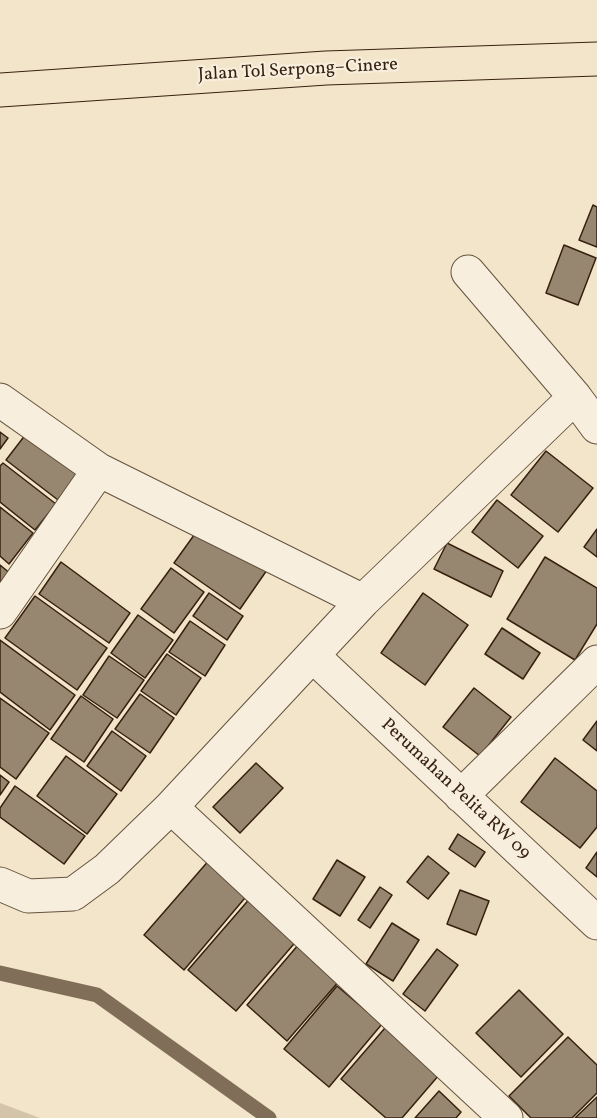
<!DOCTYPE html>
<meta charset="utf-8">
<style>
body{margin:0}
canvas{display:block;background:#f3e5ca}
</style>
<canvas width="597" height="1118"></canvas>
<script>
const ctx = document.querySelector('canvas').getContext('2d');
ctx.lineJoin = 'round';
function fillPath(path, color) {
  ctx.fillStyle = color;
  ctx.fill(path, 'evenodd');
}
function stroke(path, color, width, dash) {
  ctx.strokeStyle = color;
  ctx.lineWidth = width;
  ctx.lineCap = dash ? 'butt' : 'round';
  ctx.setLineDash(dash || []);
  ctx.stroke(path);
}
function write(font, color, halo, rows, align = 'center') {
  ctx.font = font + ' Vollkorn,serif';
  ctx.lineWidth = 4.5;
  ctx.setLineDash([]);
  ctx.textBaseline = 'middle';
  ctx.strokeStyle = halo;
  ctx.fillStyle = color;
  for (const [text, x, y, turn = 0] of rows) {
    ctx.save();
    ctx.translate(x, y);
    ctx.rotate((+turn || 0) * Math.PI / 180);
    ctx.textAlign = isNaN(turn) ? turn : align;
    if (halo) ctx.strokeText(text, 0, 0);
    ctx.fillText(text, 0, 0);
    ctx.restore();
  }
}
fillPath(new Path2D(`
 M 0,1103 L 40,1118 L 0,1118 Z`), '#d3c4aa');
stroke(new Path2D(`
 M 0,973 L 97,995 L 269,1118`), '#816e59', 15);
const building = new Path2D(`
 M 593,205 L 597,207 L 597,247 L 579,240 Z
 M 564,245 L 596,258 L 578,305 L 546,293 Z
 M 0,432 L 8,438 L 0,449 Z
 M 26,434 L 78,474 L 58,500 L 6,460 Z
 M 546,451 L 593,488 L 558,532 L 511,495 Z
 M 3,463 L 56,504 L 35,530 L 0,502 L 0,466 Z
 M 497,500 L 543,536 L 518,568 L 472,532 Z
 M 0,507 L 33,533 L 9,564 L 0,556 Z
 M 202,524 L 267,570 L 240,609 L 174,563 Z
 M 597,529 L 597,557 L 584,547 Z
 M 447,543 L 503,571 L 491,597 L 434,569 Z
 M 545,557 L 597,588 L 597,624 L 575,660 L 507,619 Z
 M 61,562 L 130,613 L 109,643 L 39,594 Z
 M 0,565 L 11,574 L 0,588 Z
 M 171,568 L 204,592 L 174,633 L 141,609 Z
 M 209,593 L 243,616 L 227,640 L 193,616 Z
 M 423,593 L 468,625 L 425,685 L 381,653 Z
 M 35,596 L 107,648 L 77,690 L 5,638 Z
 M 138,615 L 173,640 L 145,678 L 111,653 Z
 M 190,621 L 225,645 L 205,676 L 169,652 Z
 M 502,628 L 540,653 L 523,679 L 485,654 Z
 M 0,640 L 75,695 L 50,730 L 0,692 Z
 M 167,654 L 201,678 L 176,715 L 141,691 Z
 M 109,656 L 144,680 L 117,718 L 83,695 Z
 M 474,688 L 511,717 L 480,756 L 443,727 Z
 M 140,694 L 174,718 L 150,753 L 115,729 Z
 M 81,696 L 113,719 L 84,762 L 51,739 Z
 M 0,698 L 49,733 L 16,779 L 0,767 Z
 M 597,721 L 597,751 L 583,740 Z
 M 112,731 L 146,756 L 121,791 L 87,766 Z
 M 66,756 L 117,794 L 87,834 L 37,796 Z
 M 555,758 L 597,791 L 597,827 L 580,848 L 521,802 Z
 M 256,763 L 283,788 L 240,833 L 213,807 Z
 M 0,775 L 9,782 L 0,795 Z
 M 15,786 L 85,836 L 64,864 L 0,817 L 0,808 Z
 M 458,834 L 485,852 L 475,867 L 449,849 Z
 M 597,852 L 597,877 L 586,868 Z
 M 428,856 L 449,873 L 428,899 L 407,882 Z
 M 211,858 L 250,892 L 184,970 L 144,935 Z
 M 337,860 L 365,877 L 340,916 L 313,899 Z
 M 380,887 L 392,895 L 370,928 L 358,920 Z
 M 460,890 L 489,901 L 476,935 L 447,924 Z
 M 252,896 L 299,938 L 236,1011 L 188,970 Z
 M 392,923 L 419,940 L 393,981 L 366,964 Z
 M 299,944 L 340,980 L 287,1041 L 247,1005 Z
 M 437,949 L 458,965 L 425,1011 L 403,994 Z
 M 337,986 L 382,1024 L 329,1087 L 284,1049 Z
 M 519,990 L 563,1034 L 521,1077 L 476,1033 Z
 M 385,1028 L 439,1075 L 402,1118 L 386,1118 L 341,1079 Z
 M 568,1037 L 597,1065 L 597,1093 L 572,1118 L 531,1118 L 509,1096 Z
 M 439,1091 L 461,1112 L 456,1118 L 415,1118 Z
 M 597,1097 L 597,1118 L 575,1118 Z`);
fillPath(building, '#988770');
stroke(building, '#36210f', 1.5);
const minor = new Path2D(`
 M 468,272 L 575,397 L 597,427
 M 0,400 L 99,470 L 363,601
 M 0,612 L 99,470
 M 313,656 L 597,923
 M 461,796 L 597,662
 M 171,807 L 506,1118
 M 0,884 L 28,896 L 73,894 L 107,869 L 171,807 L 363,601 L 575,397`);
const highway = new Path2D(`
 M 0,90 L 326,68 L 597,59`);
stroke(minor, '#65523e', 35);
stroke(highway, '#36210f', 35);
stroke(minor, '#f7eedd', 33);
stroke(highway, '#f3e5ca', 33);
write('18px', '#36210f', '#f7eedd', [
 ["Jalan Tol Serpong–Cinere",298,71,-3],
 ["Perumahan Pelita RW 09",455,790,43]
]);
</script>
